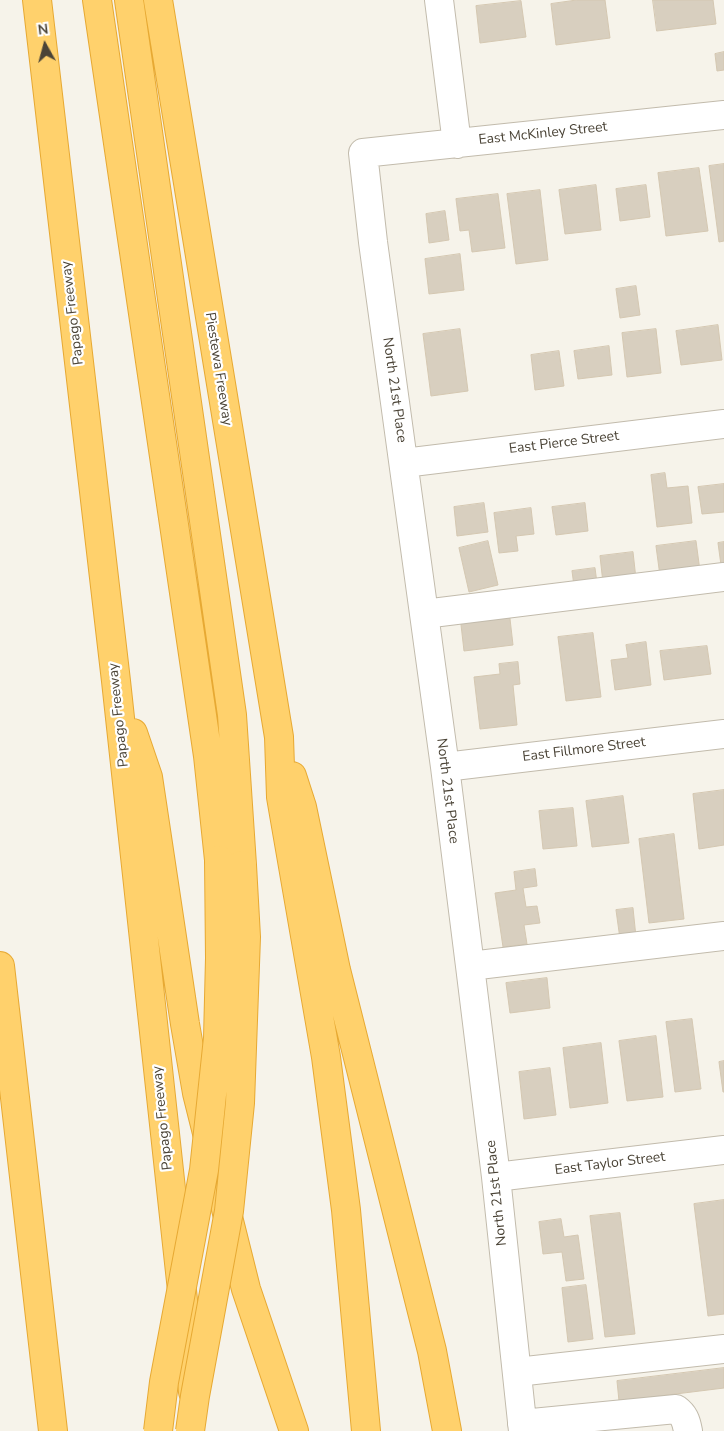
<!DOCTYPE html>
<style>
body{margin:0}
#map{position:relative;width:724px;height:1431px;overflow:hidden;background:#f6f3ea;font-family:"Nunito Sans",sans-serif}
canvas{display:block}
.north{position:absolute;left:20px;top:20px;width:50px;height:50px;-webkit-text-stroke:4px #fff;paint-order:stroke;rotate:353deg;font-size:14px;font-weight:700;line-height:20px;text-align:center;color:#4b4437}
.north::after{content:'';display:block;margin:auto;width:18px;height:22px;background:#4b4437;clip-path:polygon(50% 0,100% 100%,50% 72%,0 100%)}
</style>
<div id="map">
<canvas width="724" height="1431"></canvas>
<div class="north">N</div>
</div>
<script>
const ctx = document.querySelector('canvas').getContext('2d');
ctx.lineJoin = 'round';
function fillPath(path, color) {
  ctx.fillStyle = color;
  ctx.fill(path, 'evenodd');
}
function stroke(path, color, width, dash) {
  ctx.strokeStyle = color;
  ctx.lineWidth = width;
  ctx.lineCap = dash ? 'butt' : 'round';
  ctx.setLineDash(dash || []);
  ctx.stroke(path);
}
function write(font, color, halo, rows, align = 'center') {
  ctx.font = font + ' "Nunito Sans",sans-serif';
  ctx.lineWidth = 4.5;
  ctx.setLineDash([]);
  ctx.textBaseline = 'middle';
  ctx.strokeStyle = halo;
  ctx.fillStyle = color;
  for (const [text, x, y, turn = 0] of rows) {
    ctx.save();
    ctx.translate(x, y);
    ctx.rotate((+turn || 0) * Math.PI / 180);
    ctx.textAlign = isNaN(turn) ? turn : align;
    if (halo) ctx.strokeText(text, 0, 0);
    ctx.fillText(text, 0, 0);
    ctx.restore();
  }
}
const building = new Path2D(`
 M 577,0 L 605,0 L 610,38 L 556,45 L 551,4 Z
 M 653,0 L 713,0 L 716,24 L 657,31 Z
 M 521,1 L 526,37 L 480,43 L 476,6 Z
 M 724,52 L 724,70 L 717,71 L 715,54 Z
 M 724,164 L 724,241 L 719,242 L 709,166 Z
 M 699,168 L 708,231 L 666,236 L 658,173 Z
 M 596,185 L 601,230 L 565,234 L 559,190 Z
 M 646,185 L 650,217 L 620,221 L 616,189 Z
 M 540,190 L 548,260 L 516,264 L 507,194 Z
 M 498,194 L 505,248 L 472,252 L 469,230 L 460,231 L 456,199 Z
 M 445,211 L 449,240 L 429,243 L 426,214 Z
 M 460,254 L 464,290 L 429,294 L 425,259 Z
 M 636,286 L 640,315 L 620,318 L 616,289 Z
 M 718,325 L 722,360 L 681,365 L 676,331 Z
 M 460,329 L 468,391 L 431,396 L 423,334 Z
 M 656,329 L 661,373 L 627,377 L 622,333 Z
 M 609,346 L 612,375 L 578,379 L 574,351 Z
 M 559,351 L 564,386 L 535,390 L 531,355 Z
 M 665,473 L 667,488 L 688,486 L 692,523 L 657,527 L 651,475 Z
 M 724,484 L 724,512 L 702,514 L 698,487 Z
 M 484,503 L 488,532 L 457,536 L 454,507 Z
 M 585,503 L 588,531 L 556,535 L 552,507 Z
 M 531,508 L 534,534 L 516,536 L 518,551 L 499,553 L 494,513 Z
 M 488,541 L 498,585 L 469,592 L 459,548 Z
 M 696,541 L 700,571 L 660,576 L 656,546 Z
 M 724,542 L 724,565 L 721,565 L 718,543 Z
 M 633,552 L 636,579 L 603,583 L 600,556 Z
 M 595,568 L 597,583 L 574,586 L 572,571 Z
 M 509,610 L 513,645 L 464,651 L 460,616 Z
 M 593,633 L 601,697 L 566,701 L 558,637 Z
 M 646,642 L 651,685 L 615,690 L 611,660 L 628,658 L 626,645 Z
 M 707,646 L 711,674 L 664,680 L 660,651 Z
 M 518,662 L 520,684 L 513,685 L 517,725 L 480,729 L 474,677 L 500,674 L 499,664 Z
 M 724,790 L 724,845 L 699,849 L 693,794 Z
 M 623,796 L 629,843 L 592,847 L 586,801 Z
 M 573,808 L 577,846 L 543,849 L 539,811 Z
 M 674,834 L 684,919 L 649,923 L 639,839 Z
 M 535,869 L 537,886 L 523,888 L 526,907 L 537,906 L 540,923 L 524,925 L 527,944 L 503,947 L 495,893 L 516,890 L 514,872 Z
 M 633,908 L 636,937 L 620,939 L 616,910 Z
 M 547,978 L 550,1008 L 510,1013 L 506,983 Z
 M 692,1019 L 701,1089 L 675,1092 L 666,1022 Z
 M 656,1036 L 663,1097 L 627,1101 L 619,1041 Z
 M 601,1043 L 608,1103 L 570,1108 L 563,1048 Z
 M 724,1061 L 724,1092 L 723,1092 L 719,1062 Z
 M 550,1068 L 556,1115 L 524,1119 L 519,1072 Z
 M 724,1200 L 724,1314 L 708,1316 L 694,1204 Z
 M 620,1213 L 635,1334 L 605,1337 L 590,1216 Z
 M 561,1219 L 564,1237 L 578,1235 L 584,1279 L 566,1281 L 562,1252 L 543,1254 L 539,1222 Z
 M 586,1285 L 593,1339 L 568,1342 L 562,1288 Z
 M 724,1368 L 724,1388 L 619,1401 L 617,1381 Z`);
fillPath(building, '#d8cfbf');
stroke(building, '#d4c7b1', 1);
const minor = new Path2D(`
 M 439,0 L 457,144
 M 404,463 L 724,424
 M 424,614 L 724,577
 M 445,767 L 724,734
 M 470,966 L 724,936
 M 496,1177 L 724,1150
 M 517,1372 L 724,1349
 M 522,1424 L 676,1409 C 684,1415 686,1420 688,1431
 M 523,1431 L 496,1177 L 470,966 L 445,767 L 373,242 L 363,153 L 724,115`);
const highway = new Path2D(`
 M 37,0 L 116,681 L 193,1392
 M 97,0 L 208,756 L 219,860
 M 129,0 L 232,715 L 242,865
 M 158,0 L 279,737 L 281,797 L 326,1057 L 346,1210 L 366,1431
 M 133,733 L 148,777 L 185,1024 L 197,1093 L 246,1289 L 294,1431
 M 292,776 L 302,807 L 336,970 L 432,1351 L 447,1431
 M 0,966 L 53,1431`);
stroke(minor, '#c2bbac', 30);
stroke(highway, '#e7a933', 30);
stroke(minor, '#fff', 28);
stroke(highway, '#ffd16c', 28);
const highwayBridge = new Path2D(`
 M 158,1431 L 164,1382 L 204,1170 L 218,1038 L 220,958 L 219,860
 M 190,1431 L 195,1396 L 229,1211 L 240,1103 L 246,937 L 242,865`);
stroke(highwayBridge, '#e7a933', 30, []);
stroke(highwayBridge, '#ffd16c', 28);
write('14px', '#4b4437', '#fff', [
 ["East McKinley Street",543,134,-6],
 ["Papago Freeway",73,313,-97],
 ["Piestewa Freeway",218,369,81],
 ["North 21st Place",394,390,82],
 ["East Pierce Street",564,443,-7],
 ["Papago Freeway",119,715,-96],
 ["East Fillmore Street",584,750,-7],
 ["North 21st Place",447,791,83],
 ["Papago Freeway",163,1118,-96],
 ["East Taylor Street",610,1164,-7],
 ["North 21st Place",497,1193,-96]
]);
</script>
